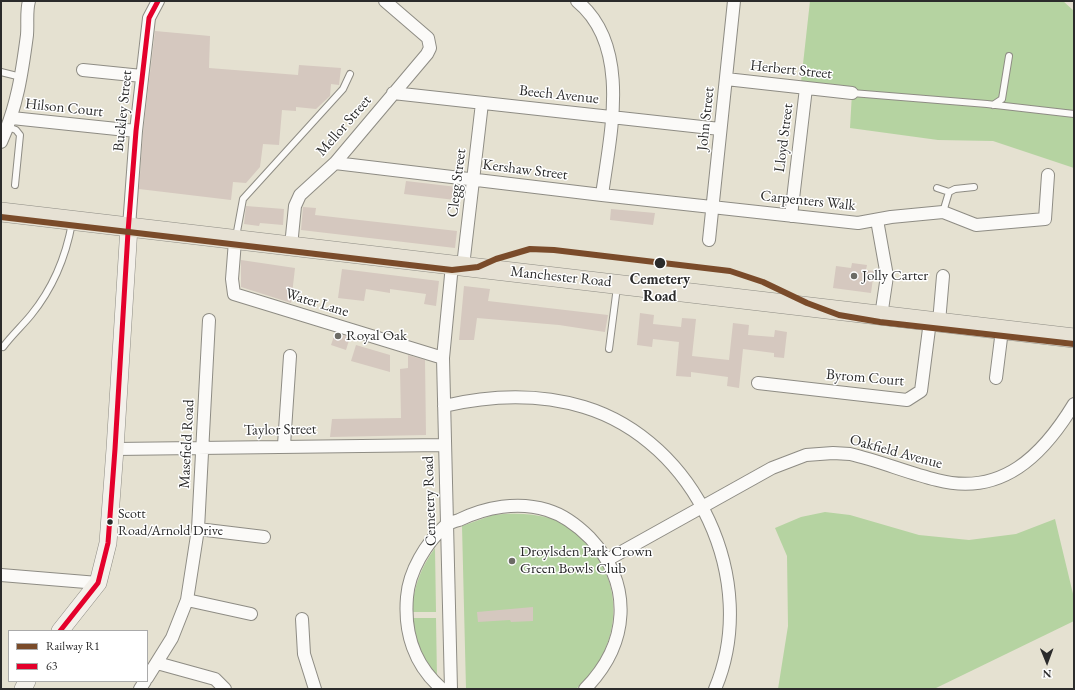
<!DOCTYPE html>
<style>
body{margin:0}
#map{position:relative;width:1075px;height:690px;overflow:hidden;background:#e5e1d1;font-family:"EB Garamond",serif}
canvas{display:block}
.frame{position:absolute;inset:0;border:2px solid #2b2b2b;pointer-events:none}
.legend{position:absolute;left:8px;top:630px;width:140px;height:52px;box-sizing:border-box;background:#fff;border:1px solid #aaa;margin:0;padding:5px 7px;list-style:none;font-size:12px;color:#2b2b2b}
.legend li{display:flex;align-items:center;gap:8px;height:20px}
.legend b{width:20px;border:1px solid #aaa}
.north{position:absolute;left:1027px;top:642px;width:40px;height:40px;-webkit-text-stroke:3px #fff;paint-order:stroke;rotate:179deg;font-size:11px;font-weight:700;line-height:16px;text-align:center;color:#2b2b2b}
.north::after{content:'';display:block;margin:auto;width:14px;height:18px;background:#2b2b2b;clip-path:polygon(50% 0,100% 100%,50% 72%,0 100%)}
</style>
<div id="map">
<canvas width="1075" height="690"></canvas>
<div class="frame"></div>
<ul class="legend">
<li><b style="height:5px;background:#7a4b2a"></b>Railway R1</li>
<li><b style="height:5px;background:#e4002b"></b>63</li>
</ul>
<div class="north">N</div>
</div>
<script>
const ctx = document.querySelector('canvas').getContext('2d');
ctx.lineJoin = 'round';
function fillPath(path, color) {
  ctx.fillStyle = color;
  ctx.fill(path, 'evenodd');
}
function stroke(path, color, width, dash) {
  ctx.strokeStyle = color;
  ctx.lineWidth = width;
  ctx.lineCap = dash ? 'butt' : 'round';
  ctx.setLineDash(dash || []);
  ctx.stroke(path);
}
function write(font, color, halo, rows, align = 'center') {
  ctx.font = font + ' "EB Garamond",serif';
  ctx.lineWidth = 3;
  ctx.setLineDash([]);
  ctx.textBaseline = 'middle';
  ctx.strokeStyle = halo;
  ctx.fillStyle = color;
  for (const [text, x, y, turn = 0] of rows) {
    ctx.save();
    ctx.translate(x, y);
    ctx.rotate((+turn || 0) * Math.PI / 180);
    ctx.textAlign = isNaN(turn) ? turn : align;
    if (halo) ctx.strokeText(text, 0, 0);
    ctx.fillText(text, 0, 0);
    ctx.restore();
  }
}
fillPath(new Path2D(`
 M 810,1 L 1063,1 L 1074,11 L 1074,168 L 993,141 L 938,140 L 850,128 L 852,93 L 801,82 Z
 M 825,512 L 850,515 L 919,535 L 969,540 L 1016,534 L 1055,519 L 1074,598 L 1074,621 L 934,689 L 778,689 L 788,626 L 787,556 L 775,528 L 801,517 Z
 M 504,514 C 519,513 535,514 550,518 C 566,523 580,535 591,548 C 627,593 618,652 576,689 L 466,689 L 462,526 L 493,515 Z
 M 435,548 L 436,612 L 412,612 C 413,588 421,567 435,548 Z
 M 412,618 L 436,618 L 437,679 C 424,660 415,641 412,618 Z`), '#b5d3a1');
fillPath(new Path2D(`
 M 155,31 L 210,36 L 209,68 L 298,75 L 299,65 L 341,68 L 339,85 L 331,84 L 330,96 L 316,109 L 296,107 L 296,111 L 282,110 L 279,145 L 263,144 L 260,167 L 246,183 L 233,182 L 231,200 L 139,189 L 143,132 Z
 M 406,181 L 457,187 L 455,200 L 404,194 Z
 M 246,206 L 284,209 L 283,225 L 260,223 L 259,226 L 244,224 Z
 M 303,207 L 316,208 L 315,215 L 457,231 L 455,248 L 301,230 Z
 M 611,209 L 655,213 L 653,225 L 610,220 Z
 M 241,260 L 295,268 L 291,303 L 241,287 Z
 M 852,263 L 867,265 L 866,270 L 874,271 L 871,293 L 833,288 L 836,266 L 851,268 Z
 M 342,269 L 439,281 L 436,306 L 424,304 L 426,294 L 390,289 L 390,293 L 366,289 L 364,301 L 338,298 Z
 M 464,286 L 490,289 L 488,301 L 608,315 L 605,332 L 559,325 L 477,318 L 474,340 L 459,340 Z
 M 640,313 L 654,315 L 653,324 L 681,327 L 682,318 L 696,319 L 692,356 L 729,360 L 733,323 L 749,325 L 748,335 L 774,337 L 775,330 L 787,332 L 784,358 L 774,357 L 774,353 L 743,349 L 739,388 L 727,386 L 728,377 L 691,372 L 691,377 L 676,376 L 679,342 L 653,339 L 652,347 L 637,345 Z
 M 335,333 L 350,337 L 346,350 L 331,345 Z
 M 356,345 L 390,355 L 390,372 L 351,361 Z
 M 408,355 L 425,360 L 426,435 L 330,437 L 332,419 L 401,418 L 400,369 L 408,368 Z
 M 533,607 L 533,621 L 511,622 L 510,620 L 478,622 L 477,612 Z`), '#d5c8bf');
const lane = new Path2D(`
 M 1,72 L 21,77
 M 852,93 L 987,104 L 1074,114
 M 993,105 L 1002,99 L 1009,56
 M 8,127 L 16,130 L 20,135 L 15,185
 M 937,188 L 949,192
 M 943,212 L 949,192 L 955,189 L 974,187
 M 236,237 L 243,199 L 343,89 L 350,74
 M 3,347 C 12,335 22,326 31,315 C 53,288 66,256 72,223
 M 609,349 L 617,287`);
const street = new Path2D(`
 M 577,1 C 632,46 610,135 602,195
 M 83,70 L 142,76
 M 726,79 L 852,93
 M 393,93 L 720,129
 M 12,118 L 136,131
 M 1,142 C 17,107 22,73 27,35 C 28,24 26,11 29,1
 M 335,163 L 602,195 L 858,223 L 891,217 L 943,212 L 976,225 L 1045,219 L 1048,175
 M 791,216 L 806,88
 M 877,220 L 887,276 L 881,316
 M 129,227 L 136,131 L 149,18 L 158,1
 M 709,240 L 734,1
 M 235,241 L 232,279 L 234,294 L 443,358
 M 291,246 L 295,206 L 300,195 L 335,163 L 427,54 L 430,48 L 428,38 L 385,1
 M 463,266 L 482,103
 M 939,322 L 943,276
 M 996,378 L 1002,330
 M 758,383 L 907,400 L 921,391 L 930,321
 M 444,406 C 491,395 537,393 584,407 C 696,441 761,581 715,689
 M 284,445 L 290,356
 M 115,449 L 444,445
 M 198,529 L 264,537
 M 607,560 L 772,468 L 806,455 L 833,453 L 850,454 C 880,461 908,473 937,480 C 1002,497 1043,455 1074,404
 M 1,575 L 98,583
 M 187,600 L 251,614
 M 302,619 L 304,654 L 315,689
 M 157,663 L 215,679 L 225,689
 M 147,678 L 172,638 L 187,600 L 198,529 L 209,320
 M 140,689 L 145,681
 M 442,689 C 414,665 404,632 407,597 C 409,571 426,543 445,526 C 449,523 455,521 459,520 C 486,507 518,501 547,510 C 564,515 578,526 590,538 C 634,585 629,644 585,689
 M 451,689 L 443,358 L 452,265`);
const secondary = new Path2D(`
 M 60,631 L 98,583 L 108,543 L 115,449 L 129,227
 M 23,689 L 27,681`);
const primary = new Path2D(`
 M 1,212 L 1074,338`);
stroke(lane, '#8e8c84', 8);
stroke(street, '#8e8c84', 14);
stroke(secondary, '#8e8c84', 18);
stroke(primary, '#8e8c84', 20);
stroke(lane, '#fbfaf8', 6);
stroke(street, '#fbfaf8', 12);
stroke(secondary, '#f3f0ea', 17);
stroke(primary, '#e6e1d4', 19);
stroke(new Path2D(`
 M 60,631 L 98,583 L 108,543 L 115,449 L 128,232 L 136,131 L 149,18 L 158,1`), '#e4002b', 5);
stroke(new Path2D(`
 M 1,217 L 452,270 L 478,267 L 496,259 L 530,249 L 554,250 L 596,255 L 730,271 L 763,282 L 807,303 L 839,315 L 880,322 L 1074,344`), '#7a4b2a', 6);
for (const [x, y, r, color] of [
 [660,263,6,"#2b2b2b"],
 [854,276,4,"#6c6b65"],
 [338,336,4,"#6c6b65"],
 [110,522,3.5,"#2b2b2b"],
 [512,561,4,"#6c6b65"]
]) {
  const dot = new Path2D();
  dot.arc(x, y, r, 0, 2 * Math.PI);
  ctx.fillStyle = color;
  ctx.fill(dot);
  stroke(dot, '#fff', 1.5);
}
write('14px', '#2b2b2b', '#fff', [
 ["Scott",118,514],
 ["Road/Arnold Drive",118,531]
], 'left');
write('15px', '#2b2b2b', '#fff', [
 ["Herbert Street",791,70,6],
 ["Beech Avenue",559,95,6],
 ["Hilson Court",64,108,6],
 ["Buckley Street",123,111,-84],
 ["John Street",706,119,-84],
 ["Mellor Street",344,126,-49],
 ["Lloyd Street",784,138,-83],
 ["Kershaw Street",525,170,7],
 ["Clegg Street",457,183,-83],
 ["Carpenters Walk",808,201,6],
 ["Manchester Road",561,277,6],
 ["Water Lane",317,303,17],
 ["Byrom Court",865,378,5],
 ["Taylor Street",280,430,-1],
 ["Masefield Road",187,444,-87],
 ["Oakfield Avenue",896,452,15],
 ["Cemetery Road",430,501,-92]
]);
write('15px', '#2b2b2b', '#fff', [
 ["Jolly Carter",862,276],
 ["Royal Oak",346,336],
 ["Droylsden Park Crown",520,552],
 ["Green Bowls Club",520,569]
], 'left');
write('bold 15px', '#2b2b2b', '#fff', [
 ["Cemetery",660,280],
 ["Road",660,297]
]);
</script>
